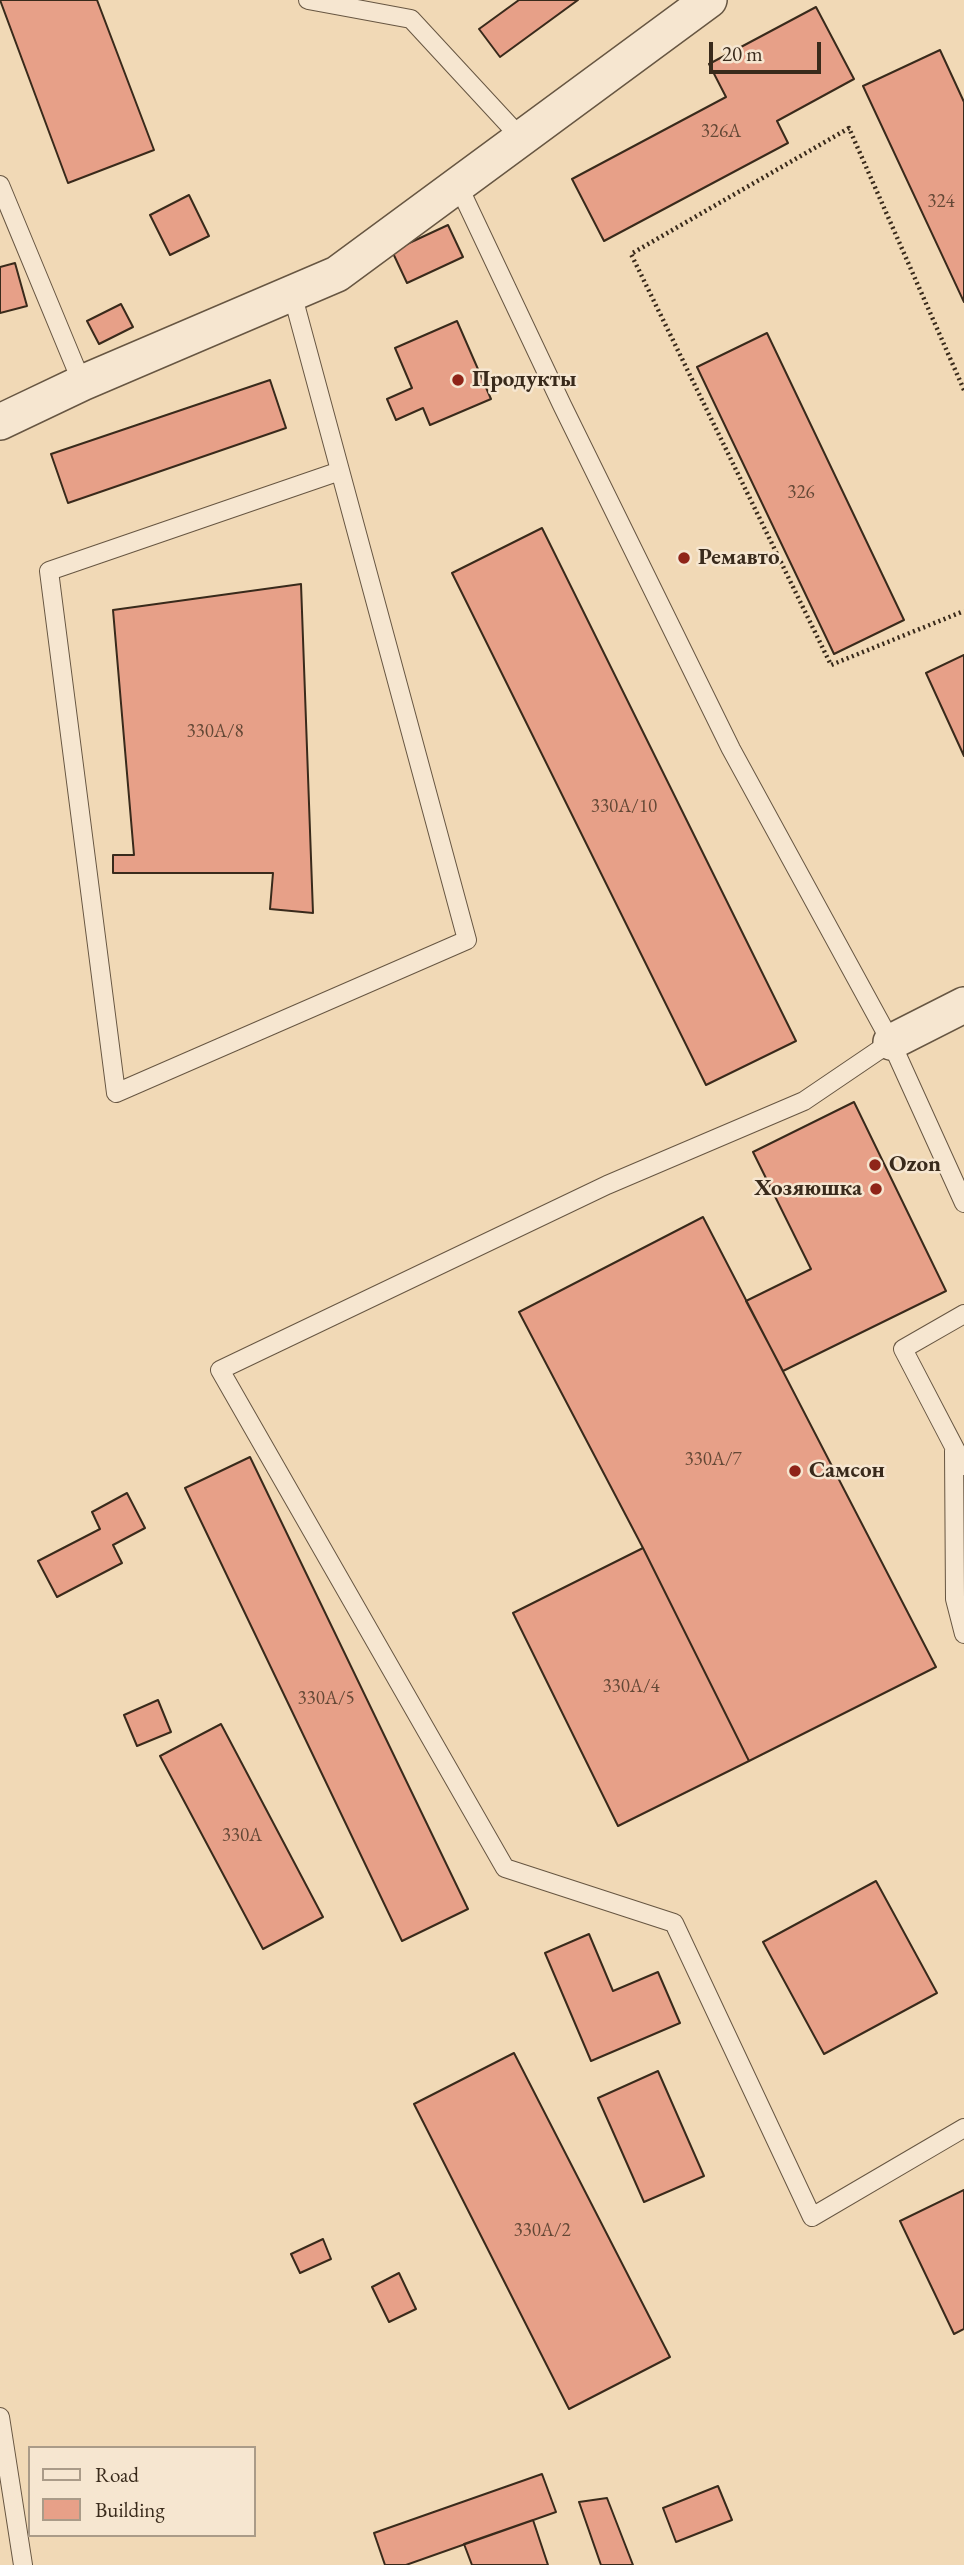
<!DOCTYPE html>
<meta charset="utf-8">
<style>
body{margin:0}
#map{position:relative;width:964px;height:2565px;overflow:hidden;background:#f1d9b6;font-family:"EB Garamond",serif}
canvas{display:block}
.legend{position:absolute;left:28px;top:2446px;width:228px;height:91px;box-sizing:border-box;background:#f6e6d0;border:2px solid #aa9b88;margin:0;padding:9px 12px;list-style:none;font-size:21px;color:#392a1b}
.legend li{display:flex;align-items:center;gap:14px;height:35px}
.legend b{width:35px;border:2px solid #aa9b88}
.scale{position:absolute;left:709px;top:42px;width:112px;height:32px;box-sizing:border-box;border:4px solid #392a1b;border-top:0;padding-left:9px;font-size:21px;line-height:24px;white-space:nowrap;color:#392a1b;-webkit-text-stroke:5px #f6e6d0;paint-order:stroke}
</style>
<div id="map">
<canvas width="964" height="2565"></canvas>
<ul class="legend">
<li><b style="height:9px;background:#f6e6d0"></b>Road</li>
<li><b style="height:19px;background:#e7a088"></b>Building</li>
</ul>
<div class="scale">20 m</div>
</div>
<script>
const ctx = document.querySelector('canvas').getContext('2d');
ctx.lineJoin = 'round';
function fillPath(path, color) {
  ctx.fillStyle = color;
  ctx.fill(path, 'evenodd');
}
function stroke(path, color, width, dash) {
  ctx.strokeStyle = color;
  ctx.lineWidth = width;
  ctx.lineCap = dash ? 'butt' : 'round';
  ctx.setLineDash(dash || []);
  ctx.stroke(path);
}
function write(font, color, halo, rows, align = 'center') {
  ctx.font = font + ' "EB Garamond",serif';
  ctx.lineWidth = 5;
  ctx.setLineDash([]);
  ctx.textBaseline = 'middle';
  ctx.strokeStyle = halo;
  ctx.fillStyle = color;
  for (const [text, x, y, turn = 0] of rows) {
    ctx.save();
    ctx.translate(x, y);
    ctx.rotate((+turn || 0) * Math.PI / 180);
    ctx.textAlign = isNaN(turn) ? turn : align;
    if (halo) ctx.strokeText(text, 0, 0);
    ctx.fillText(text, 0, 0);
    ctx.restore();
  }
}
const building = new Path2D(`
 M 0,0 L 97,0 L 154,150 L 68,183 Z
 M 519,0 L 578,0 L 500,57 L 479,29 Z
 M 816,7 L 854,79 L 777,121 L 788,143 L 604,241 L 572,179 L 726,97 L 709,64 Z
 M 940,50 L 964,102 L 964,302 L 863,86 Z
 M 189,195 L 209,236 L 170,255 L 150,215 Z
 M 448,225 L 463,257 L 407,283 L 392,251 Z
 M 15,263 L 27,306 L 0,313 L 0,267 Z
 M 121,304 L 133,327 L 99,344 L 87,321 Z
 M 457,321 L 491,399 L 430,425 L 423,408 L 396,420 L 387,399 L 412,388 L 395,348 Z
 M 767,333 L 904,620 L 834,654 L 697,367 Z
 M 270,380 L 286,428 L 68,503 L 51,454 Z
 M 542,528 L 796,1041 L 706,1085 L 452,573 Z
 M 301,584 L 313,913 L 270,909 L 273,873 L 113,873 L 113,855 L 134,855 L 113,610 Z
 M 964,655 L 964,756 L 926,673 Z
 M 854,1102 L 946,1291 L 783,1371 L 746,1301 L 811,1269 L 753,1152 Z
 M 703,1217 L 936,1667 L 749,1761 L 643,1548 L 519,1312 Z
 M 250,1457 L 468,1909 L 402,1941 L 185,1488 Z
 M 127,1493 L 145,1528 L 113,1545 L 122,1563 L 57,1597 L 38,1561 L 100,1529 L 92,1512 Z
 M 643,1548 L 749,1761 L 618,1826 L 513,1613 Z
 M 158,1700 L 171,1732 L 137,1746 L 124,1715 Z
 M 221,1724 L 323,1917 L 263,1949 L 160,1756 Z
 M 876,1881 L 937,1993 L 824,2054 L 763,1942 Z
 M 589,1934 L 613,1991 L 658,1972 L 680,2023 L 591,2061 L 545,1953 Z
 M 514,2053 L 670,2357 L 569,2409 L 414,2104 Z
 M 658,2071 L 704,2176 L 644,2202 L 598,2098 Z
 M 964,2190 L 964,2329 L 954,2334 L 900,2221 Z
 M 323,2239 L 331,2259 L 300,2273 L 291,2254 Z
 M 399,2273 L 416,2309 L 389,2322 L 372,2287 Z
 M 542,2474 L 556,2512 L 406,2565 L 385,2565 L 374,2533 Z
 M 718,2486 L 732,2520 L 676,2542 L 663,2508 Z
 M 607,2498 L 633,2565 L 601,2565 L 579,2502 Z
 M 533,2520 L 548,2565 L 472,2565 L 464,2544 Z`);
fillPath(building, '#e7a088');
stroke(building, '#392a1b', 2);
const lane = new Path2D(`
 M 308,0 L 411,19 L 521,138
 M 0,185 L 82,383
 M 458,185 L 562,405 L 731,749 L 891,1042 L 964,1203
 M 292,293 L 467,940 L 116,1093 L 49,571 L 340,471
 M 891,1042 L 804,1101 L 607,1185 L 220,1370 L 505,1868 L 674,1923 L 812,2217 L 964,2128
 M 964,1314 L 903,1349 L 964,1466
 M 954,1451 L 955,1599 L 964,1634
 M 0,2417 L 23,2565`);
const street = new Path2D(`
 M 0,422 L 82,383 L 337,274 L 709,0
 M 891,1042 L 964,1005`);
stroke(lane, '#675642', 20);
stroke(street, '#675642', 38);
stroke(new Path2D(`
 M 964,390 L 849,128 L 631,254 L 831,665 L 964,611`), '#392a1b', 4.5, [2, 3.5]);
stroke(lane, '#f6e6d0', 18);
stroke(street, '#f6e6d0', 35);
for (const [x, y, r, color] of [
 [458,380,7,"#8f2418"],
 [684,558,7,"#8f2418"],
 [875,1165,7,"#8f2418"],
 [876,1189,7,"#8f2418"],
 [795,1471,7,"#8f2418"]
]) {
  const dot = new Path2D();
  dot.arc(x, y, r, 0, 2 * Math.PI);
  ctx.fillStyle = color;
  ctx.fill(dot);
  stroke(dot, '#f6e6d0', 2.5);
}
write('19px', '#644836', null, [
 ["326А",721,132],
 ["324",941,202],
 ["326",801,493],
 ["330А/8",215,732],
 ["330А/10",624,807],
 ["330А/7",713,1460],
 ["330А/4",631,1687],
 ["330А/5",326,1699],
 ["330А",242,1836],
 ["330А/2",542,2231]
]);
write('bold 23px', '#392a1b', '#f6e6d0', [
 ["Продукты",472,380],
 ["Ремавто",698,558],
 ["Ozon",889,1165],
 ["Хозяюшка",862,1189,"right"],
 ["Самсон",809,1471]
], 'left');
</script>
